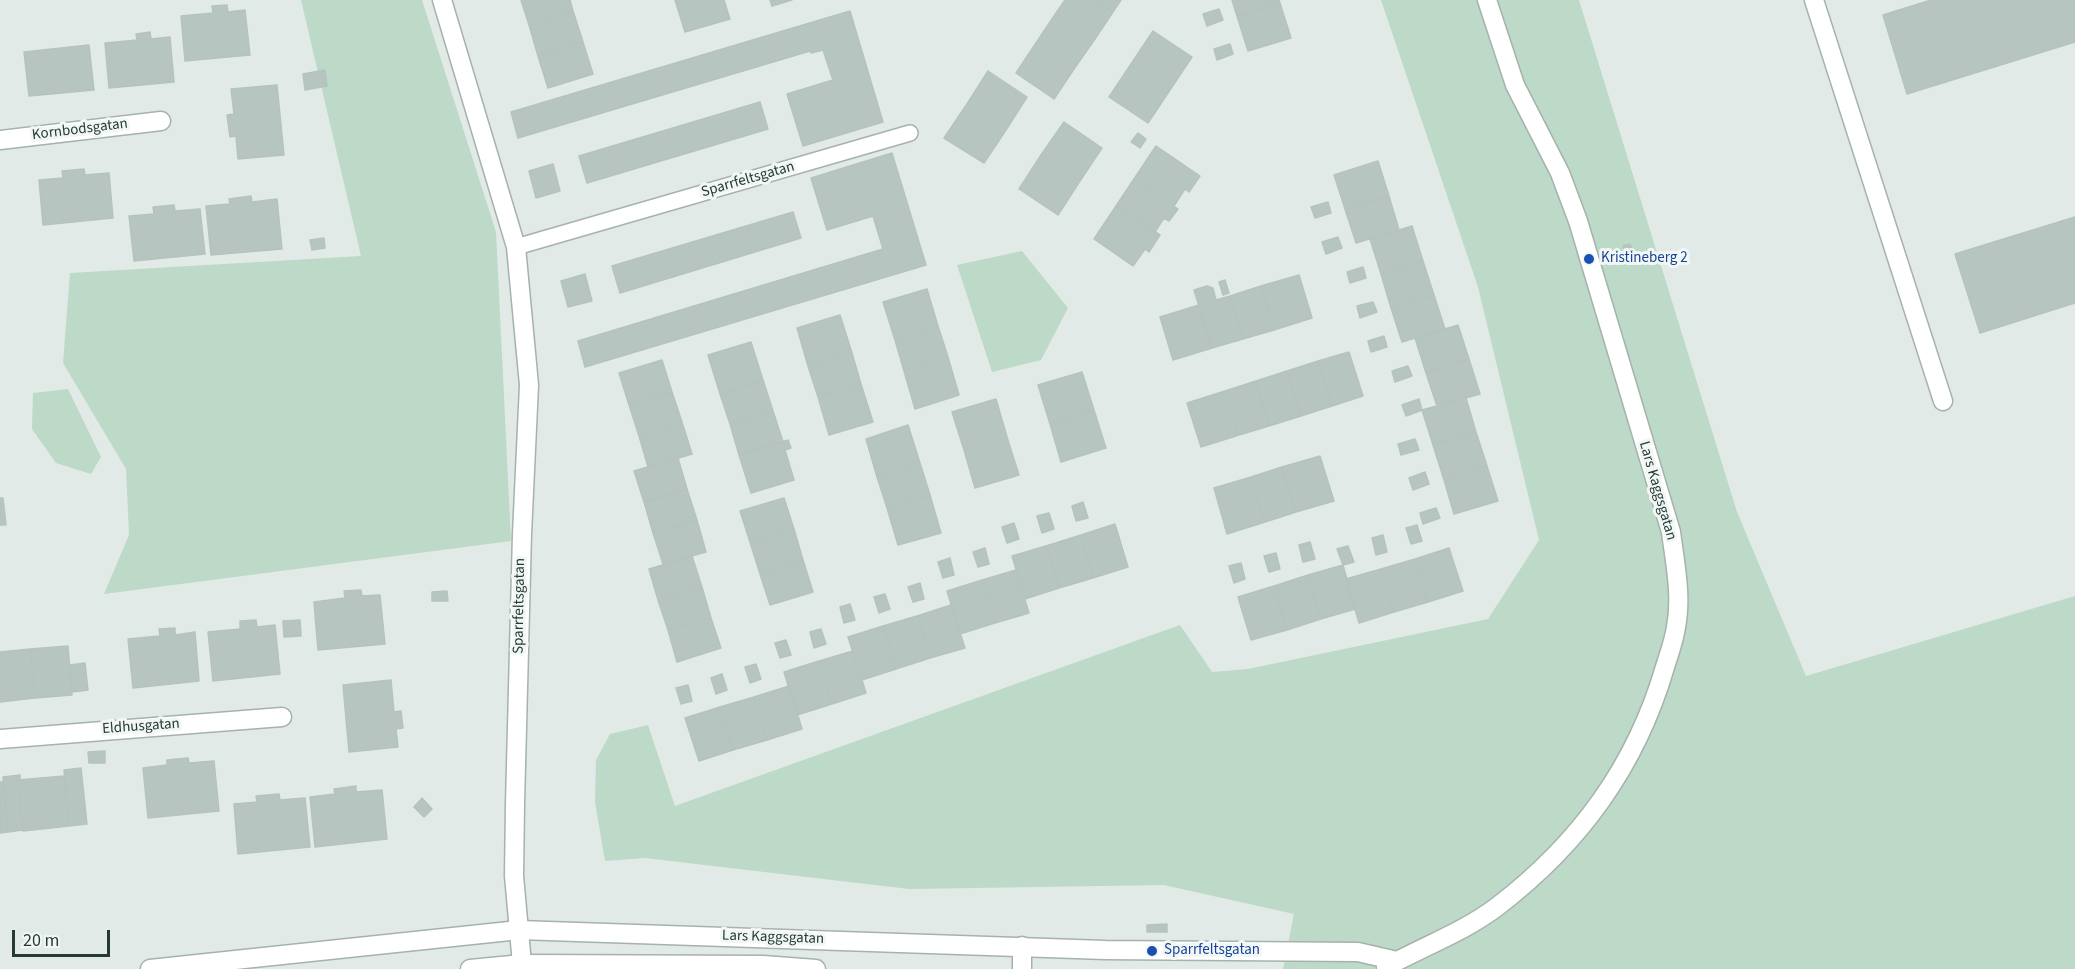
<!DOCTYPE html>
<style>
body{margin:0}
#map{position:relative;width:2075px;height:969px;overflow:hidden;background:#e2eae7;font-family:"Source Sans 3",sans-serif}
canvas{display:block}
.scale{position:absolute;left:12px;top:930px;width:98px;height:27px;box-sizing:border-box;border:3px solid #233a36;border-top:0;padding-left:8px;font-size:18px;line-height:21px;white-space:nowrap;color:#233a36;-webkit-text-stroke:4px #f2f7f5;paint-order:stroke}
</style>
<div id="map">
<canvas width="2075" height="969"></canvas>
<div class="scale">20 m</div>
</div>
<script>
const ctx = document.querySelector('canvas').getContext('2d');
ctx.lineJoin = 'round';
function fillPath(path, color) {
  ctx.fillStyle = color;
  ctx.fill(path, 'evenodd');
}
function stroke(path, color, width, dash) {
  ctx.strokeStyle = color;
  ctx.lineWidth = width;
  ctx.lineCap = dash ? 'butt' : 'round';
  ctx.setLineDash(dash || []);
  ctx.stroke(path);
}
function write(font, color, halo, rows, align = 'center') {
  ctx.font = font + ' "Source Sans 3",sans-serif';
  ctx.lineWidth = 6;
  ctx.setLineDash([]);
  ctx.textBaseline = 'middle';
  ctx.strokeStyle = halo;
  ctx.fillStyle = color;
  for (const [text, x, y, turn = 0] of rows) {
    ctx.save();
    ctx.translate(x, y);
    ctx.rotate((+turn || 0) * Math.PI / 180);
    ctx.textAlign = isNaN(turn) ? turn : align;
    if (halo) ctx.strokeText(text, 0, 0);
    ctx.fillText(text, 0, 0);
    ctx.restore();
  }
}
fillPath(new Path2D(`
 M 301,0 L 422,0 L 496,232 L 511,541 L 104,594 L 129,535 L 126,469 L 63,363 L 70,273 L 361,256 Z
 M 1381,0 L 1579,0 L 1737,512 L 1806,676 L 2075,596 L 2075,969 L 1283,969 L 1294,914 L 1164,885 L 909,889 L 645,858 L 605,861 L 595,802 L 596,760 L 610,734 L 648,725 L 675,806 L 1180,625 L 1212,672 L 1248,669 L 1488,619 L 1539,540 L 1478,287 Z
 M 1022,251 L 1068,308 L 1041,360 L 992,372 L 957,265 Z
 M 68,389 L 101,457 L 91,474 L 56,463 L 32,429 L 33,393 Z`), '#bcdac7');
const building = new Path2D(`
 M 521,0 L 570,0 L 573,11 L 529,25 Z
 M 675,0 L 724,0 L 730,19 L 685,32 Z
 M 770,0 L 792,0 L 772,6 Z
 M 1065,0 L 1095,0 L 1113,12 L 1095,39 L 1056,13 Z
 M 1095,0 L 1121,0 L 1113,12 Z
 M 1232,0 L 1279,0 L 1280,3 L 1237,16 Z
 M 1931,0 L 2075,0 L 2075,42 L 1907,94 L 1883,15 Z
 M 1280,3 L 1291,38 L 1248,51 L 1237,16 Z
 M 227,5 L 228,12 L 245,10 L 250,55 L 185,61 L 181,16 L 213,13 L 212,6 Z
 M 1219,9 L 1223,20 L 1207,26 L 1203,14 Z
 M 573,11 L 583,42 L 538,56 L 529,25 Z
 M 850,11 L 883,122 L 803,146 L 787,94 L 833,80 L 823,50 L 811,53 L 810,51 L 518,138 L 511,112 Z
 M 1056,13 L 1095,39 L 1076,66 L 1038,40 Z
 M 1153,31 L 1192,57 L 1170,90 L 1131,64 Z
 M 150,32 L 151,39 L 170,37 L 174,82 L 109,88 L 105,43 L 137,40 L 136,34 Z
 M 1038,40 L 1076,66 L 1054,99 L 1016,73 Z
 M 583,42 L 593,74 L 548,88 L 538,56 Z
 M 1230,44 L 1233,54 L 1217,60 L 1214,49 Z
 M 89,45 L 94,90 L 29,96 L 24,52 Z
 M 1131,64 L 1170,90 L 1148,123 L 1109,97 Z
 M 325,70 L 327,86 L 305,90 L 303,74 Z
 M 988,71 L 1027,97 L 1006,130 L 967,104 Z
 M 277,85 L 284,155 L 238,159 L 236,136 L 230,137 L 227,115 L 234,114 L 231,89 Z
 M 760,102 L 768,129 L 587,183 L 579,156 Z
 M 967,104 L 1006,130 L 984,163 L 944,138 Z
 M 1064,122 L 1102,148 L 1080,181 L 1041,155 Z
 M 1138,133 L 1146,139 L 1140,148 L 1131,142 Z
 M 1156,146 L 1200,176 L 1189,192 L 1185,189 L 1174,206 L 1134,179 Z
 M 892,153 L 926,265 L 585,367 L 578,341 L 883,249 L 873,216 L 827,230 L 811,178 Z
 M 1041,155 L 1080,181 L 1058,215 L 1019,189 Z
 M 1378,161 L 1389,196 L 1345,209 L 1334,175 Z
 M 553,164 L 560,191 L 536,198 L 529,171 Z
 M 84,169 L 85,175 L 109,173 L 113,218 L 43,225 L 39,180 L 63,178 L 62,171 Z
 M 1134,179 L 1178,209 L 1169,221 L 1164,218 L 1155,232 L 1116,206 Z
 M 251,196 L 252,202 L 277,199 L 282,249 L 211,255 L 206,206 L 230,204 L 229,199 Z
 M 1389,196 L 1399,230 L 1356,243 L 1345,209 Z
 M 1328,202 L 1331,213 L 1315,218 L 1311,207 Z
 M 174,205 L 175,211 L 200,209 L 205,254 L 134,261 L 129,216 L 154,214 L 153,207 Z
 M 1116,206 L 1160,235 L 1149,252 L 1145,249 L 1133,266 L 1094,239 Z
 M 793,212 L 801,238 L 620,293 L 612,266 Z
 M 2075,217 L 2075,303 L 1980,333 L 1955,254 Z
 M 1412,226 L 1423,261 L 1381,274 L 1370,239 Z
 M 1338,237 L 1342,248 L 1326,254 L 1322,242 Z
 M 324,238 L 325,248 L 312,250 L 310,240 Z
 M 1630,244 L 1636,261 L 1629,263 L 1623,246 Z
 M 1423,261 L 1434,295 L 1391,308 L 1381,274 Z
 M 1363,267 L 1366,278 L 1350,283 L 1347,272 Z
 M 585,274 L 592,301 L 568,307 L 561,281 Z
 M 1299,275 L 1312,318 L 1274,330 L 1261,286 Z
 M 1225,280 L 1229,293 L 1223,295 L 1219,282 Z
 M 1207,286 L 1213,288 L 1216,300 L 1230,296 L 1243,339 L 1212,348 L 1194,290 Z
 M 1261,286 L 1274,330 L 1243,339 L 1230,296 Z
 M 927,289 L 938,326 L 895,340 L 883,302 Z
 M 1434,295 L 1445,329 L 1402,342 L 1391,308 Z
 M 1373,302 L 1377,312 L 1360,318 L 1357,306 Z
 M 1199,305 L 1212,348 L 1173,360 L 1160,317 Z
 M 840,315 L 852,353 L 808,366 L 797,328 Z
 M 1458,325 L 1469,359 L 1426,373 L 1415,338 Z
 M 938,326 L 948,357 L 904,371 L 895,340 Z
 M 1384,336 L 1387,347 L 1371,352 L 1368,341 Z
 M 751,342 L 763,380 L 720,394 L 708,355 Z
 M 1349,352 L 1363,396 L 1332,406 L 1318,361 Z
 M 852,353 L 861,384 L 818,397 L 808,366 Z
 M 948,357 L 959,395 L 915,409 L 904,371 Z
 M 1469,359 L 1480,394 L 1437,406 L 1426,373 Z
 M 662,360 L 672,392 L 629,405 L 619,373 Z
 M 1318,361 L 1332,406 L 1301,416 L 1287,371 Z
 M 1408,366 L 1412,376 L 1395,382 L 1392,371 Z
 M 1287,371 L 1301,416 L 1269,426 L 1256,381 Z
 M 1082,372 L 1094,410 L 1050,424 L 1038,385 Z
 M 763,380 L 773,411 L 730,424 L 720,394 Z
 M 1256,381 L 1269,426 L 1239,435 L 1225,391 Z
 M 861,384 L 873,422 L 829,435 L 818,397 Z
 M 1225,391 L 1239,435 L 1201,447 L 1187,403 Z
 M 672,392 L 682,422 L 639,436 L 629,405 Z
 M 1466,398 L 1476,432 L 1433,445 L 1422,410 Z
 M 996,399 L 1007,437 L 964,450 L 952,412 Z
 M 1419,399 L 1422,410 L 1406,416 L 1402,405 Z
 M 1094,410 L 1106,448 L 1061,462 L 1050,424 Z
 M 773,411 L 783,442 L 739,455 L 730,424 Z
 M 682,422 L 692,454 L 648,467 L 639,436 Z
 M 908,425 L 920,463 L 877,477 L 866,439 Z
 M 1476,432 L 1487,466 L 1444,480 L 1433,445 Z
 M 1007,437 L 1019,475 L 975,488 L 964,450 Z
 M 1415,439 L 1419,450 L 1401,455 L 1398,444 Z
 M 788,440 L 791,448 L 785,450 L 794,480 L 751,493 L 739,455 Z
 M 1320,456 L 1334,501 L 1296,512 L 1282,467 Z
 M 678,458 L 687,489 L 644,502 L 634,471 Z
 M 920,463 L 930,495 L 887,508 L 877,477 Z
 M 1487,466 L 1498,501 L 1454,514 L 1444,480 Z
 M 1282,467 L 1296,512 L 1265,522 L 1251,477 Z
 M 1425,472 L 1429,484 L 1413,490 L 1409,478 Z
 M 1251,477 L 1265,522 L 1227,534 L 1214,488 Z
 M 687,489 L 697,520 L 653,533 L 644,502 Z
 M 930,495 L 941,533 L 898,545 L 887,508 Z
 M 0,498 L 3,498 L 6,525 L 0,525 Z
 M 784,498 L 794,529 L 750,542 L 740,511 Z
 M 1083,502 L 1088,518 L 1076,521 L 1072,506 Z
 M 1436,508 L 1440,518 L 1423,524 L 1420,513 Z
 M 1049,513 L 1054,529 L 1042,533 L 1037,516 Z
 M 697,520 L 706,552 L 663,564 L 653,533 Z
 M 1014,523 L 1019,539 L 1007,543 L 1002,527 Z
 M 1115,524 L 1128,567 L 1093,578 L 1081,535 Z
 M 1417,525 L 1422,541 L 1411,544 L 1406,528 Z
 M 794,529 L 803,560 L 760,574 L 750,542 Z
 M 1081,535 L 1093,578 L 1059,588 L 1046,546 Z
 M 1383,535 L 1387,552 L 1376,555 L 1372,538 Z
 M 1310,542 L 1315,559 L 1303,562 L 1299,545 Z
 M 1046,546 L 1059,588 L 1025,599 L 1012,556 Z
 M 1348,546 L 1354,562 L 1343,565 L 1337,549 Z
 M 985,548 L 989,564 L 978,567 L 973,552 Z
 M 1449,548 L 1463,591 L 1428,602 L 1415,559 Z
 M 1276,553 L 1280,569 L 1269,572 L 1264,556 Z
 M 692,556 L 702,587 L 658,600 L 649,569 Z
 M 950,558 L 954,575 L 943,578 L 938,562 Z
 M 1415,559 L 1428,602 L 1394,612 L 1381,569 Z
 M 803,560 L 813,592 L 770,605 L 760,574 Z
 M 1241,563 L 1245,579 L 1234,583 L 1229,566 Z
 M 1343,565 L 1355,609 L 1321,619 L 1308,575 Z
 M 1381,569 L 1394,612 L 1359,623 L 1346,579 Z
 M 1016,570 L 1029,613 L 995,623 L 982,580 Z
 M 1308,575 L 1321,619 L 1287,630 L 1274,586 Z
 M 982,580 L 995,623 L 960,634 L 947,591 Z
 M 920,583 L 924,599 L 913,602 L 908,587 Z
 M 1274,586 L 1287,630 L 1251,640 L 1238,597 Z
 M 702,587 L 711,618 L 668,630 L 658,600 Z
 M 361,590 L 362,596 L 380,595 L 385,644 L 318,650 L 314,602 L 345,598 L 344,591 Z
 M 447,591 L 448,601 L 432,601 L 432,592 Z
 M 885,594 L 890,609 L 879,613 L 874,597 Z
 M 850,604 L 855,620 L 844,623 L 840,607 Z
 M 951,605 L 965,648 L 930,658 L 917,616 Z
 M 917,616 L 930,658 L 896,669 L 883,626 Z
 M 711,618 L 721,648 L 677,662 L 668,630 Z
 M 256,620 L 257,627 L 275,625 L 280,674 L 213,681 L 208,632 L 240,629 L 240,621 Z
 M 300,620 L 301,636 L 284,637 L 283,621 Z
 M 883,626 L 896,669 L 862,680 L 848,637 Z
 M 175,628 L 175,635 L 195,632 L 199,681 L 133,688 L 128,639 L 160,636 L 159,629 Z
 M 821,629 L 826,644 L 814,648 L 810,632 Z
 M 786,640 L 791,655 L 780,658 L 775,643 Z
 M 68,646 L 72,695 L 35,698 L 30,649 Z
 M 30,649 L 35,698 L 0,702 L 0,652 Z
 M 853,651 L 866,693 L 832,704 L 819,661 Z
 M 819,661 L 832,704 L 797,715 L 784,672 Z
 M 85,663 L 88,690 L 72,692 L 70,665 Z
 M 756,664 L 761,679 L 750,683 L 745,667 Z
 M 722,674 L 727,690 L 716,694 L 711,678 Z
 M 391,680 L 394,712 L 401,711 L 403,728 L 396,729 L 398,747 L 349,752 L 343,685 Z
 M 688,685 L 692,701 L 681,704 L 676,688 Z
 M 789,686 L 802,729 L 767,740 L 754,697 Z
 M 754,697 L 767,740 L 733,750 L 720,707 Z
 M 720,707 L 733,750 L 699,761 L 685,718 Z
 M 105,751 L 105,763 L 89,763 L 88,752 Z
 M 188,758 L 189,763 L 214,761 L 219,811 L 148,818 L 143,768 L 167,765 L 167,760 Z
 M 81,768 L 87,824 L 69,826 L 64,770 Z
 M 20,775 L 20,780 L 18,780 L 23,830 L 8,832 L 3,777 Z
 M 64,776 L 69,826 L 23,831 L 18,780 Z
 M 0,782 L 3,782 L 8,832 L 0,833 Z
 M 356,786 L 356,792 L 382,790 L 387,839 L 315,847 L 310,797 L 335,794 L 334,789 Z
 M 279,794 L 280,800 L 305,798 L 310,847 L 238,854 L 234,804 L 257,802 L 256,796 Z
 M 422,798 L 432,809 L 424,817 L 414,807 Z
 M 1167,924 L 1167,932 L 1147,932 L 1147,925 Z`);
fillPath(building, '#b7c5c0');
stroke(building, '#b5c3bf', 1.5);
const service = new Path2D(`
 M 516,247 L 910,133`);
const minor = new Path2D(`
 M 442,0 L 516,247 L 529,385 L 522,534 L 515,804 L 514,876 L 522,964
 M 1814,0 L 1943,401
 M 0,140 L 161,121
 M 0,739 L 282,717
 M 1022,946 L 1022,969`);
const tertiary = new Path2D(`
 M 1386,967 C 1424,946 1464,932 1498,906 C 1580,843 1636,766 1665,667 C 1669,654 1674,641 1676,627 C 1682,596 1675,563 1671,532 L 1578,221 L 1560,173 L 1515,85 L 1487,0
 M 150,969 L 519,930 L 1105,950 L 1358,952 L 1397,961
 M 470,969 L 522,964 L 763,965 L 816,969`);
stroke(service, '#a5b2ae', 18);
stroke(minor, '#a5b2ae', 21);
stroke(tertiary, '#a5b2ae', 21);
stroke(service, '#fff', 15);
stroke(minor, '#fff', 18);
stroke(tertiary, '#fff', 18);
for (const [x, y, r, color] of [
 [1589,259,6,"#1a4fb4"],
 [1152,951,6,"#1a4fb4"]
]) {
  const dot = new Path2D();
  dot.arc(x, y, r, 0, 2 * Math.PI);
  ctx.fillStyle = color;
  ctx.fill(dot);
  stroke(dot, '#f2f7f5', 2);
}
write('15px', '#233a36', '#f2f7f5', [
 ["Kornbodsgatan",80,130,-7],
 ["Sparrfeltsgatan",748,180,-16],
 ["Lars Kaggsgatan",1657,491,74],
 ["Sparrfeltsgatan",520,606,-89],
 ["Eldhusgatan",141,727,-4],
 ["Lars Kaggsgatan",773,938,2]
]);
write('15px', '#164399', '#f2f7f5', [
 ["Kristineberg 2",1601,259],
 ["Sparrfeltsgatan",1164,951]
], 'left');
</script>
